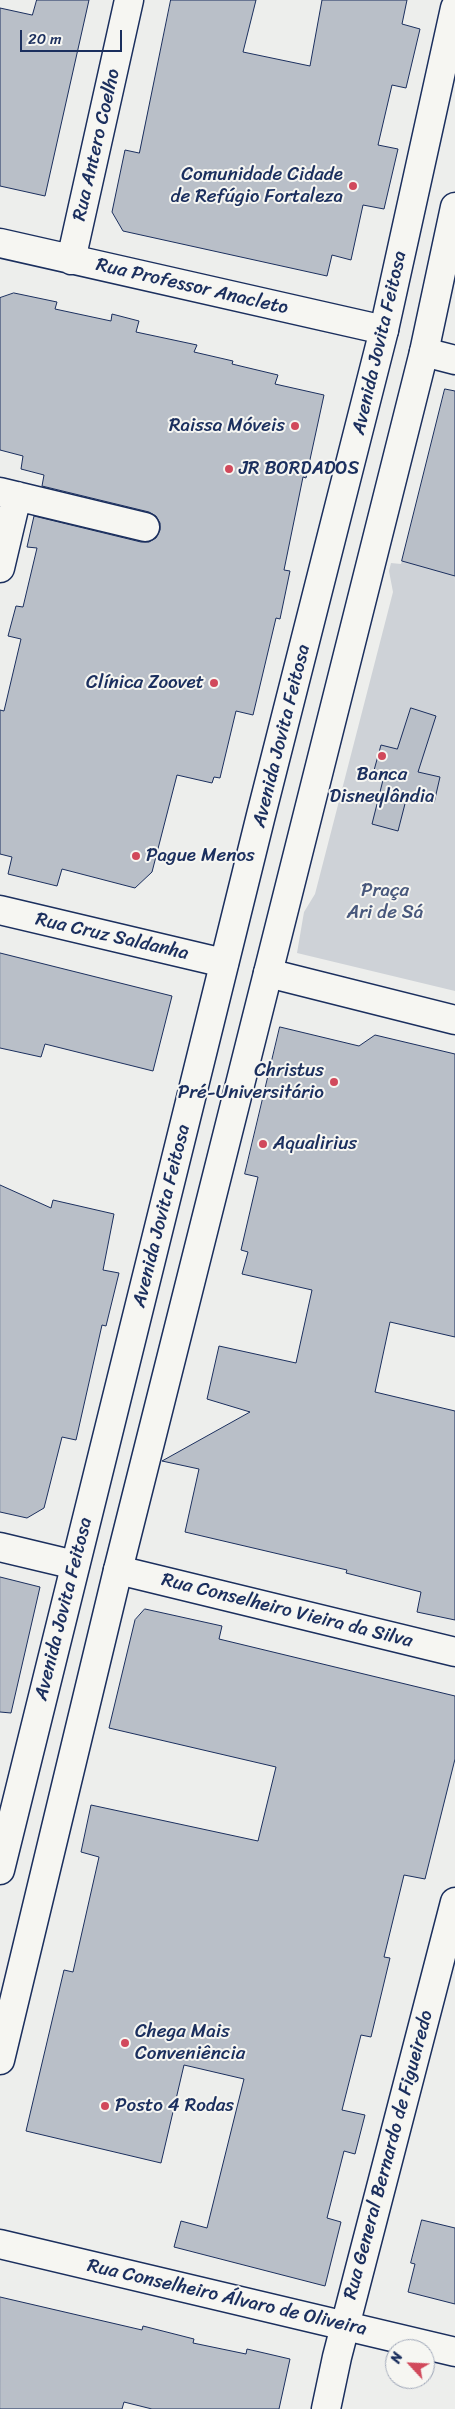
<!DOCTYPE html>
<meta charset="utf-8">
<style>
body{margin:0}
#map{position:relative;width:455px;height:2409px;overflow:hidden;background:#edeeec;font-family:Sriracha,sans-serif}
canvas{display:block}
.north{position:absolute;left:385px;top:2339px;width:50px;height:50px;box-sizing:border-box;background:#f6f6f2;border:1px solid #9ea6b7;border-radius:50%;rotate:295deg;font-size:14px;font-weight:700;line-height:20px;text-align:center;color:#1b2f5e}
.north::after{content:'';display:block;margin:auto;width:18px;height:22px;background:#d1495b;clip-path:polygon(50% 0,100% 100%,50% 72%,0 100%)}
.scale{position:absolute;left:20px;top:30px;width:102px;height:22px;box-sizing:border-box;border:2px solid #1b2f5e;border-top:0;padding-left:6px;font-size:15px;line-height:18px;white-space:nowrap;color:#1b2f5e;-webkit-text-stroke:4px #f6f6f2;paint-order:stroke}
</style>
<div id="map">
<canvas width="455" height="2409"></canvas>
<div class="north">N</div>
<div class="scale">20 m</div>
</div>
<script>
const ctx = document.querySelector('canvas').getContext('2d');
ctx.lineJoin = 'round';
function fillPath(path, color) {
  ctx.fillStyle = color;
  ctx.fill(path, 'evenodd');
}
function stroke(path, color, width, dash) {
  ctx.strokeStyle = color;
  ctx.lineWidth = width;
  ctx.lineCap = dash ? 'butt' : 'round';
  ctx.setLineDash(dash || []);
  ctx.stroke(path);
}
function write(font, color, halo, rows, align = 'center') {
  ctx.font = font + ' Sriracha,sans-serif';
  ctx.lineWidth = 4;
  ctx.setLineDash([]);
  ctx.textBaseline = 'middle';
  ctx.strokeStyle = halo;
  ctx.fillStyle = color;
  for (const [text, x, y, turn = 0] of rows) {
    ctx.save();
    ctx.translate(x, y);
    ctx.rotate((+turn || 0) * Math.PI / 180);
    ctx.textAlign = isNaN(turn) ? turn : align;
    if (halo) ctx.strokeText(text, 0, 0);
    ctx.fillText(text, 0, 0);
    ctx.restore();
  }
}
fillPath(new Path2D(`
 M 455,393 L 455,991 L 297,953 L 304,912 L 315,894 L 393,592 L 389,571 L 391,563 L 401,564 L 441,403 Z`), '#ced2d7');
const building = new Path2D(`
 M 37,0 L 89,0 L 45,196 L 0,186 L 0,8 L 32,15 Z
 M 171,0 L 256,0 L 243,52 L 310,66 L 322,0 L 407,0 L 402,24 L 420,29 L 406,88 L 392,85 L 378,145 L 398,149 L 384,209 L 363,205 L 351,260 L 332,255 L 327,276 L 123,231 L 112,212 L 125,150 L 139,153 Z
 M 14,293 L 57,302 L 55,309 L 111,321 L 112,314 L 139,321 L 136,332 L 197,345 L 194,352 L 233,361 L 232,364 L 278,375 L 275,384 L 324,395 L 306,478 L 303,477 L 284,570 L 290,571 L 280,619 L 276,618 L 253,715 L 236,711 L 220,778 L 214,777 L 212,783 L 177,775 L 152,872 L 135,888 L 62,869 L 57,886 L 8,874 L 12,857 L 0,854 L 0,710 L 4,711 L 21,639 L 8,636 L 16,606 L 23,607 L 37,548 L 27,547 L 34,516 L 141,542 L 149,542 L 156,538 L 160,530 L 160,523 L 156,516 L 149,512 L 42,486 L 44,475 L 21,469 L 23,456 L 0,450 L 0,298 Z
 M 445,389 L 455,391 L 455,576 L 402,561 Z
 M 411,708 L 436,716 L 418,772 L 440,777 L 434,803 L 407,796 L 398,831 L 372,824 L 384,776 L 373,774 L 381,745 L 397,749 Z
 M 0,953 L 172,996 L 153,1071 L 45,1044 L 41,1057 L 0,1048 Z
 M 280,1027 L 359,1046 L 375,1035 L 455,1054 L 455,1337 L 390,1322 L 375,1392 L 455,1411 L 455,1620 L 417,1612 L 421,1592 L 346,1573 L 347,1570 L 185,1532 L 199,1469 L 162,1461 L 250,1412 L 207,1399 L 219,1346 L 296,1363 L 312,1290 L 242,1274 L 248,1252 L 241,1250 L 258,1177 L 245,1174 Z
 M 0,1185 L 51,1208 L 53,1200 L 114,1214 L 103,1270 L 119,1273 L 106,1326 L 102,1325 L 76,1440 L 62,1437 L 44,1508 L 27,1518 L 0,1512 Z
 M 0,1577 L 40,1587 L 11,1713 L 0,1712 Z
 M 145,1609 L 222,1626 L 219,1639 L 455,1696 L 455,1759 L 425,1879 L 404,1875 L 384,1957 L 390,1958 L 371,2037 L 361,2035 L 342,2110 L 365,2115 L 355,2154 L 344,2151 L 327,2218 L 341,2222 L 325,2286 L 174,2247 L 181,2221 L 207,2228 L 244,2079 L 184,2065 L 161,2163 L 26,2131 L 64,1970 L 73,1972 L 99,1857 L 81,1852 L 91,1805 L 258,1841 L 276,1767 L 109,1728 L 135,1620 Z
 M 422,2220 L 455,2228 L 455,2304 L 408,2292 L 415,2264 L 411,2263 Z
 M 0,2297 L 142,2330 L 143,2326 L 194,2339 L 193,2343 L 246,2354 L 247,2349 L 290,2359 L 279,2409 L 152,2409 L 124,2402 L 122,2409 L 0,2409 Z`);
fillPath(building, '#b9bfc8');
stroke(building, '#1b2f5e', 1);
const street = new Path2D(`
 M 0,243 L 384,330
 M 71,260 L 129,0
 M 424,352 L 455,360
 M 0,492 L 145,527
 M 0,568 L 17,496
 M 0,910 L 224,963
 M 268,973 L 455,1020
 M 0,1547 L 75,1565
 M 118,1570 L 455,1652
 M 0,2244 L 455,2352`);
const secondary = new Path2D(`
 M 326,2409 L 337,2357 L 455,1902`);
const primary = new Path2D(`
 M 0,1870 L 261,815 L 384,330 L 455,8
 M 0,2060 L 118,1570 L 424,352 L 455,207`);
stroke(street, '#1b2f5e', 31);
stroke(secondary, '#1b2f5e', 31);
stroke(primary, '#1b2f5e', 31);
stroke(street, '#f6f6f2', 28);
stroke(secondary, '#f6f6f2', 28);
stroke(primary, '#f6f6f2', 28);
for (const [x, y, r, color] of [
 [353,186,5,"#d1495b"],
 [295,426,5,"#d1495b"],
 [229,469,5,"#d1495b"],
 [214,683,5,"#d1495b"],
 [382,756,5,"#d1495b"],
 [136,856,5,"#d1495b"],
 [334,1082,5,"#d1495b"],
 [263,1144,5,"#d1495b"],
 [125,2043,5,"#d1495b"],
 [105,2106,5,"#d1495b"]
]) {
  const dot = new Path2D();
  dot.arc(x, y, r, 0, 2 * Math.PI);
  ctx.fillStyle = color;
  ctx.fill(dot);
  stroke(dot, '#f6f6f2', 2);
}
write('19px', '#1b2f5e', '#f6f6f2', [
 ["Rua Antero Coelho",97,145,-77],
 ["Rua Professor Anacleto",192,287,13],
 ["Avenida Jovita Feitosa",380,343,-77],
 ["Avenida Jovita Feitosa",282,736,-76],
 ["Rua Cruz Saldanha",112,937,13],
 ["Avenida Jovita Feitosa",162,1216,-76],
 ["Avenida Jovita Feitosa",64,1609,-76],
 ["Rua Conselheiro Vieira da Silva",287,1611,14],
 ["Rua General Bernardo de Figueiredo",389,2155,-75],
 ["Rua Conselheiro Álvaro de Oliveira",227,2298,13]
]);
write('19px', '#1b2f5e', '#f6f6f2', [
 ["Comunidade Cidade",343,175,"right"],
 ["de Refúgio Fortaleza",343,197,"right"],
 ["Raissa Móveis",285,426,"right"],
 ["JR BORDADOS",239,469],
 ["Clínica Zoovet",204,683,"right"],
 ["Banca",382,775,"center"],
 ["Disneylândia",382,797,"center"],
 ["Pague Menos",146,856],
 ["Christus",324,1071,"right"],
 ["Pré-Universitário",324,1093,"right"],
 ["Aqualirius",273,1144],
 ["Chega Mais",135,2032],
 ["Conveniência",135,2054],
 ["Posto 4 Rodas",115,2106]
], 'left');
write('19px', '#48587c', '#f6f6f2', [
 ["Praça",385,891],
 ["Ari de Sá",385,913]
]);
</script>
